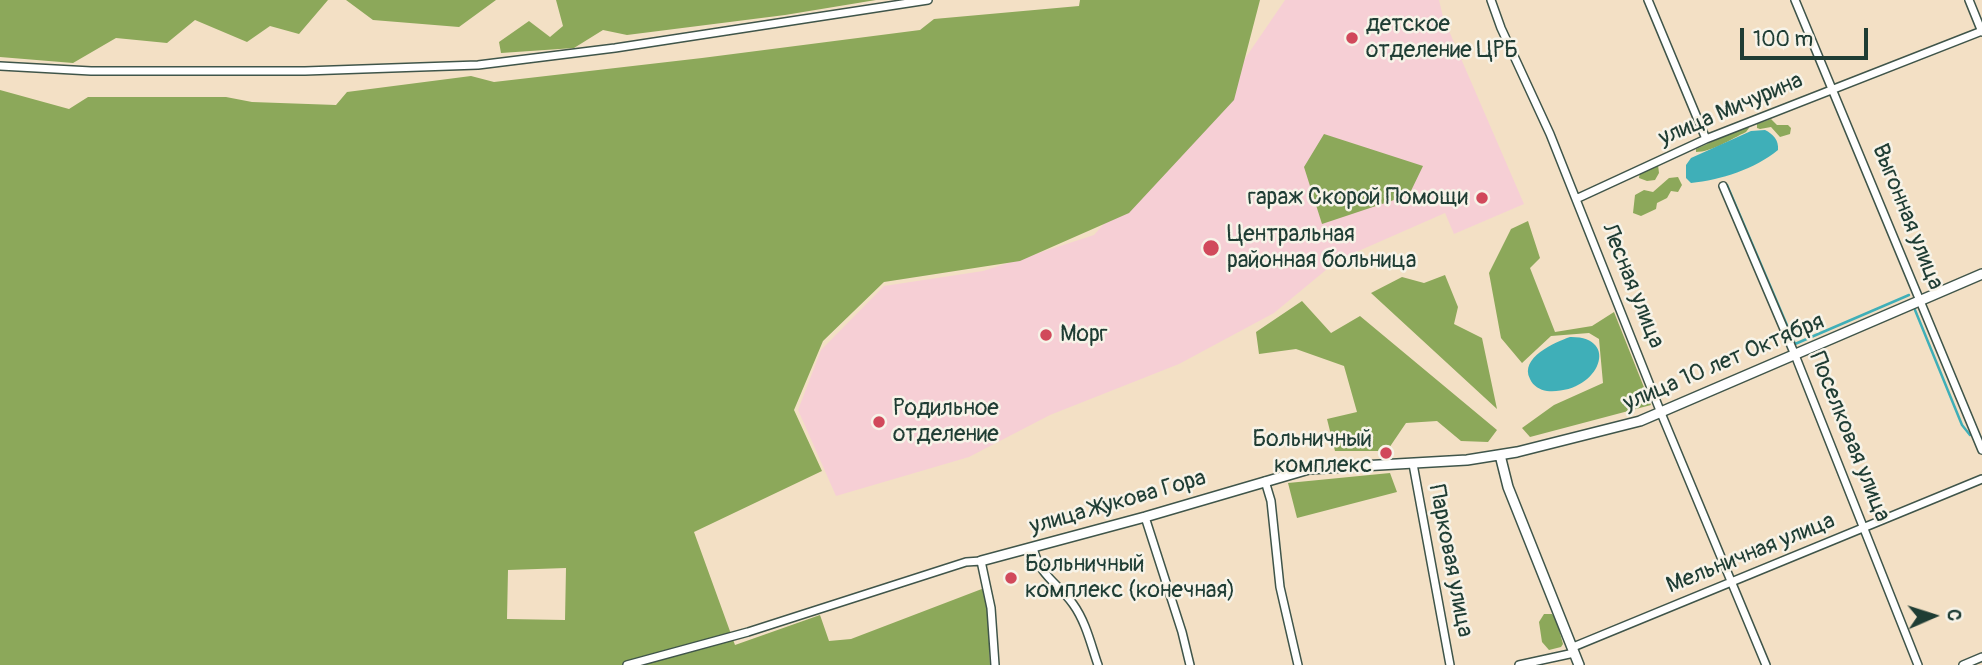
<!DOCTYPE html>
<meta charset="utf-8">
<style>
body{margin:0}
#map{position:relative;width:1982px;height:665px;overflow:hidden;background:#f3e0c5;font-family:Pangolin,sans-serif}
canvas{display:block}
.north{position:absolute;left:1898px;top:581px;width:70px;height:70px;-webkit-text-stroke:5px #f7f3e8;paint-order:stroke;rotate:87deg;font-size:19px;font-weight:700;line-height:28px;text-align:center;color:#1f3d34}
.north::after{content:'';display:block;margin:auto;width:24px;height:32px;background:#1f3d34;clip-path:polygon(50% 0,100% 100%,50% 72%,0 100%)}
.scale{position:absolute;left:1740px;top:28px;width:128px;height:32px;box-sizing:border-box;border:4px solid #1f3d34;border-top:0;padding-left:9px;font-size:21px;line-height:24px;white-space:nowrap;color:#1f3d34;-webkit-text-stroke:5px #f7f3e8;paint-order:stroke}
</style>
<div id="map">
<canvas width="1982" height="665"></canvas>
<div class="north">С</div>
<div class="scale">100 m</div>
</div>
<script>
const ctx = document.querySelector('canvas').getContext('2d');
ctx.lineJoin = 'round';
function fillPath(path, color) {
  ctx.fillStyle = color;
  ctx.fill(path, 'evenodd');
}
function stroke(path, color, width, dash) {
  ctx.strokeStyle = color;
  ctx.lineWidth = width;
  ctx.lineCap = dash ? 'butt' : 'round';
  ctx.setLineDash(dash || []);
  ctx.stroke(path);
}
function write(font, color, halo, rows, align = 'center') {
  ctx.font = font + ' Pangolin,sans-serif';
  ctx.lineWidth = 5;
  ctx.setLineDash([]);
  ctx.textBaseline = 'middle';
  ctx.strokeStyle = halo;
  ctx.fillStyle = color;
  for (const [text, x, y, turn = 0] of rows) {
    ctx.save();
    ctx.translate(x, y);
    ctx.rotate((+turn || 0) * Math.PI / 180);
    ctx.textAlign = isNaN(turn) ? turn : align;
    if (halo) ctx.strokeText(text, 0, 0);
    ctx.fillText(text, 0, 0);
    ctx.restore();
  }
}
fillPath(new Path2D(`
 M 1285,0 L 1439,0 L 1443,17 L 1524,204 L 1454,234 L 1445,213 L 1338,260 L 1274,313 L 1179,364 L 1050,415 L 969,457 L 836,496 L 798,410 L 821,350 L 884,286 L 983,271 L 1094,235 L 1231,79 Z`), '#f6cfd5');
fillPath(new Path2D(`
 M 0,0 L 328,0 L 299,34 L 270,26 L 247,42 L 195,20 L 167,43 L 116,38 L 73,63 L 0,57 Z
 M 346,0 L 496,0 L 459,27 L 373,20 Z
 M 556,0 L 876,0 L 785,15 L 627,35 L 603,30 L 574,48 L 501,53 L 499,42 L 529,21 L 550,37 L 563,26 Z
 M 1080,0 L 1260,0 L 1234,100 L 1129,213 L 1020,261 L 884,282 L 823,341 L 794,410 L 822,471 L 694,532 L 735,645 L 820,615 L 829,641 L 851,639 L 987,587 L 990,665 L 0,665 L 0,90 L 69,109 L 88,97 L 226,97 L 252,102 L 336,105 L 347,92 L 471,76 L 494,82 L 702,58 L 920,30 L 934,19 L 1079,6 ZM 566,568 L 565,620 L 507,619 L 508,570 Z
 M 1771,119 L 1777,125 L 1788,125 L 1791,128 L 1790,134 L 1780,137 L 1771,127 L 1760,129 L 1757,128 L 1757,124 Z
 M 1747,126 L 1749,128 L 1746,132 C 1731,139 1712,152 1696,152 L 1696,149 Z
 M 1324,134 L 1423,166 L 1409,195 L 1322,224 L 1304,167 Z
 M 1658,165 L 1659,173 L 1655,180 L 1647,181 L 1639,178 L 1640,171 Z
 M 1678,177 L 1682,185 L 1678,192 L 1671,191 L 1667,198 L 1657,203 L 1656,209 L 1641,216 L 1633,213 L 1635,195 L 1644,190 L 1653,192 L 1669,178 Z
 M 1528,221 L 1540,258 L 1530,268 L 1555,332 L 1592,326 L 1614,312 L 1651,405 L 1530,437 L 1522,428 L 1554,405 L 1603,383 L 1599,339 L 1589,333 L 1551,336 L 1522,363 L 1501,338 L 1489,273 L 1511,229 Z
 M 1445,275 L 1458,307 L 1454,324 L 1482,338 L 1497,409 L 1371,293 L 1402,277 L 1424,283 Z
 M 1302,301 L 1331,333 L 1360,316 L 1497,430 L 1488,442 L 1461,441 L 1437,421 L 1406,423 L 1387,451 L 1335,451 L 1327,419 L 1357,412 L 1344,366 L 1296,349 L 1259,354 L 1256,332 Z
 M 1390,473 L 1397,492 L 1297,518 L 1288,483 Z
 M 1544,614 L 1552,614 L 1556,619 L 1563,644 L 1561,647 L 1549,650 L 1542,642 L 1539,622 Z`), '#8ca85a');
fillPath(new Path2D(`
 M 1765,130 C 1773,134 1779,140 1778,150 C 1755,169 1721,180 1691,183 L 1686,178 L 1686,165 L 1691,158 L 1751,131 Z
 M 1570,337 C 1622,336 1599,395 1547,391 C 1540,390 1533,386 1530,379 C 1519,358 1555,342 1570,337 Z`), '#3fafb8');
stroke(new Path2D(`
 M 1727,185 L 1795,344 L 1909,295
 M 1915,310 L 1962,425 L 1970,435`), '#3fafb8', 2.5);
const minor = new Path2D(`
 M 1491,0 L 1501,28 L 1550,134 L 1661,413 L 1766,665
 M 1648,0 L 1706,139
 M 1795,0 L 1982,450
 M 1969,0 L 1982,32
 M 0,66 L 91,71 L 305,71 L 478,65 L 615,48 L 928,0
 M 1723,186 L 1795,355 L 1918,665
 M 1576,199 L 1706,139 L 1982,31
 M 1413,464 L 1450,665
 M 1265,481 L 1271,501 L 1280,587 L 1298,665
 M 1145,517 L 1182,632 L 1190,665
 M 1033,547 C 1039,576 1058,583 1073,604 C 1086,622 1091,645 1098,665
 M 1573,647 L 1982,479
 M 627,665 L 748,632 L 966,562 L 981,561 L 991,608 L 995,665
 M 1519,665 L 1574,653
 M 1963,665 L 1982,657`);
const tertiary = new Path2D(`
 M 1500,455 L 1508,487 L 1579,665
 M 981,561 L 1145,517 L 1309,469 L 1467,460 L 1517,452 L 1640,421 L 1982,274`);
stroke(minor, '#3f554a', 10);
stroke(tertiary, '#3f554a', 12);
stroke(minor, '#fff', 7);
stroke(tertiary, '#fff', 9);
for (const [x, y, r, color] of [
 [1352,38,7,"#d1495b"],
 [1482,198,7,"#d1495b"],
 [1211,248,9,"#d1495b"],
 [1046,335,7,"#d1495b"],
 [879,422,7,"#d1495b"],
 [1386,453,7,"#d1495b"],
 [1011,578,7,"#d1495b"]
]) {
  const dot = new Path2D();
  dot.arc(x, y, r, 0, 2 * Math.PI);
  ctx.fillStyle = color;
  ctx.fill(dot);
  stroke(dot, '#f7f3e8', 2.5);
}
write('23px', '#1f3d34', '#f7f3e8', [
 ["детское",1366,25],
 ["отделение ЦРБ",1366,51],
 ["гараж Скорой Помощи",1468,198,"right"],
 ["Центральная",1227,235],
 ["районная больница",1227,261],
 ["Морг",1060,335],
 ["Родильное",893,409],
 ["отделение",893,435],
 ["Больничный",1372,440,"right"],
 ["комплекс",1372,466,"right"],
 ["Больничный",1025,565],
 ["комплекс (конечная)",1025,591]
], 'left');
write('23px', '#1f3d34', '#f7f3e8', [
 ["улица Мичурина",1731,110,-23],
 ["Выгонная улица",1907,217,68],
 ["Лесная улица",1632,286,68],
 ["улица 10 лет Октября",1724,363,-23],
 ["Поселковая улица",1849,437,68],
 ["улица Жукова Гора",1118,503,-16],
 ["Мельничная улица",1751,554,-22],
 ["Парковая улица",1450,561,79]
]);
</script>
